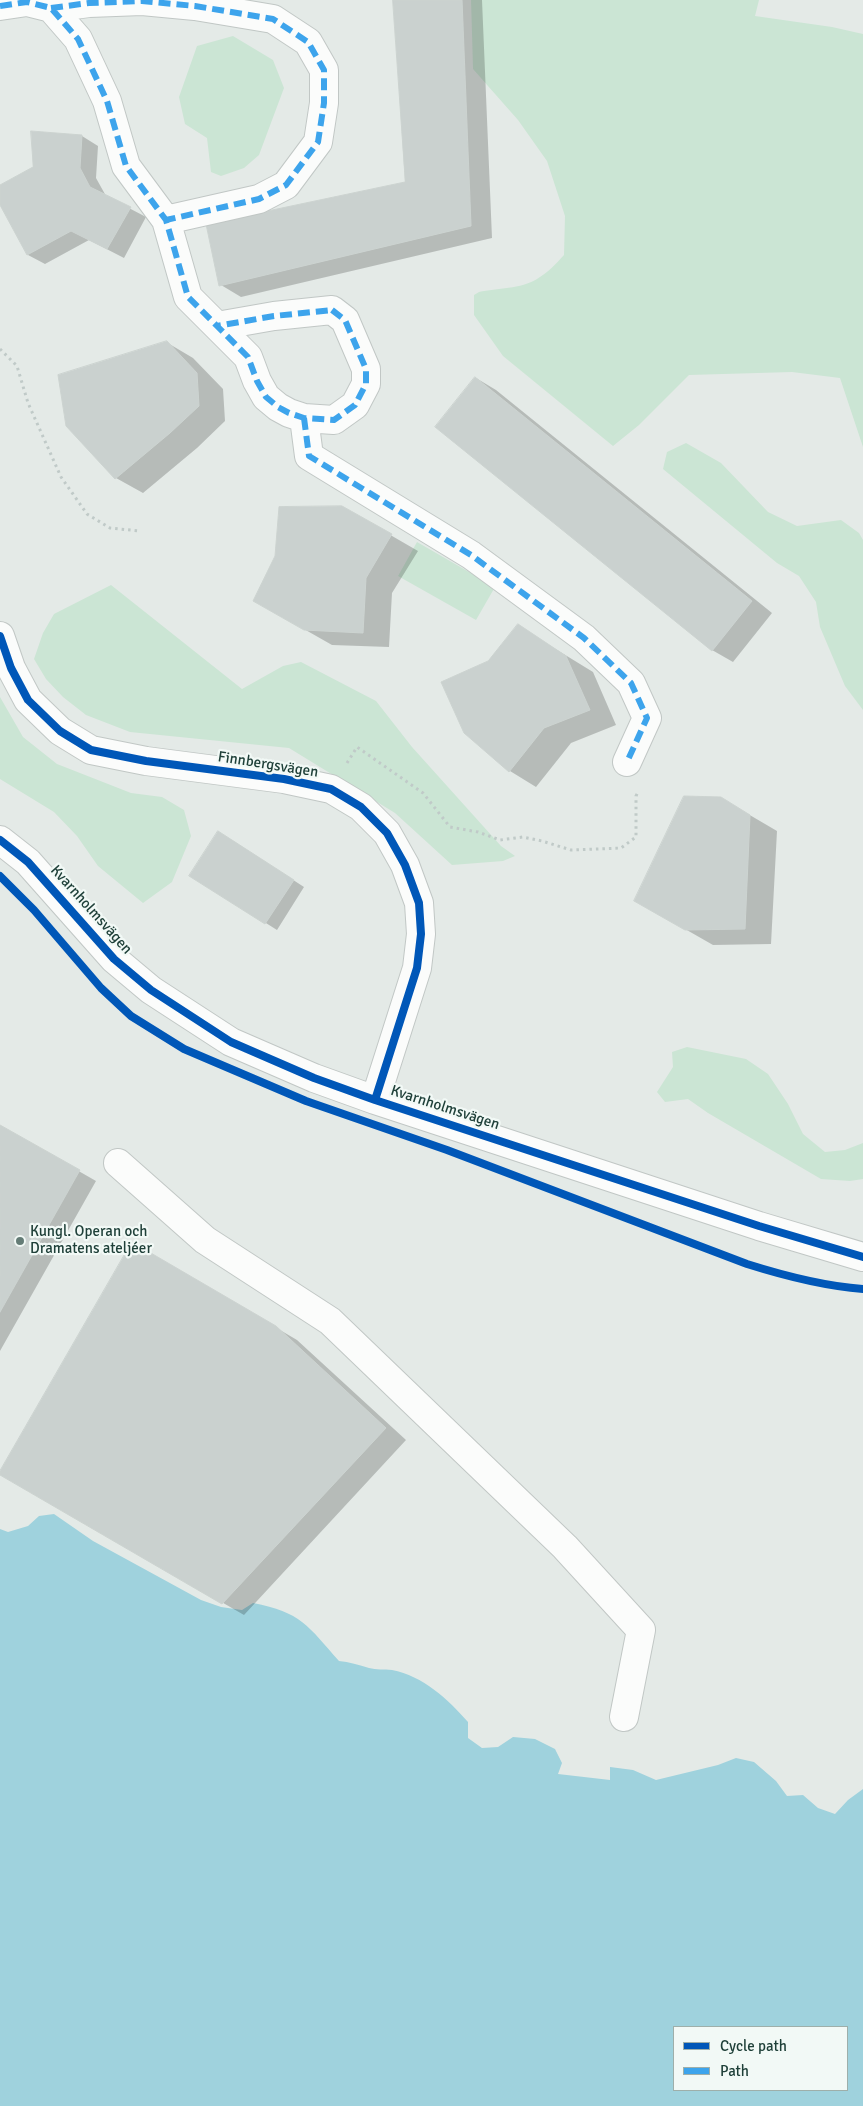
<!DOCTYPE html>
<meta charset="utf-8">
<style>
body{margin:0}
#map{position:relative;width:863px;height:2106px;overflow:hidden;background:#e4eae7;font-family:Signika,sans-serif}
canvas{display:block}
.legend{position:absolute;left:673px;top:2026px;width:175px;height:65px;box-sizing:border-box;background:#f2f9f6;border:1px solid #9eafaa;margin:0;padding:6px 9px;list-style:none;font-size:15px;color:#1f4039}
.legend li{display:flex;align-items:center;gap:10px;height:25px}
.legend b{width:25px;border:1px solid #9eafaa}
</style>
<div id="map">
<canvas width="863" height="2106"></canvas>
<ul class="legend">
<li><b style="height:6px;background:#0057b8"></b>Cycle path</li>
<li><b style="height:6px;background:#3da4ec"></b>Path</li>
</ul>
</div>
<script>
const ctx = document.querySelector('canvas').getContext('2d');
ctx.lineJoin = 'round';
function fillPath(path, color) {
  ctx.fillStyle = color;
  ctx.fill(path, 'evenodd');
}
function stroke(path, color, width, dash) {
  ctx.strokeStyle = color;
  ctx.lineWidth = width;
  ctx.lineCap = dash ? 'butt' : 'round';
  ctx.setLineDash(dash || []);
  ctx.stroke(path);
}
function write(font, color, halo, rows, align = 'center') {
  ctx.font = font + ' Signika,sans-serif';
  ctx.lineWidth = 4.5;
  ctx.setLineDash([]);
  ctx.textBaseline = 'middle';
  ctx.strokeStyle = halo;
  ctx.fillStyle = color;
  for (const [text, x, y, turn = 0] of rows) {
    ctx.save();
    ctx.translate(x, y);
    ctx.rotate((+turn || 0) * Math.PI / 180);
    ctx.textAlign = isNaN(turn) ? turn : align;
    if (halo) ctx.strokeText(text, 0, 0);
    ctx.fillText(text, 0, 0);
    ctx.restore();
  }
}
fillPath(new Path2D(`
 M 471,0 L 759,0 L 755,16 L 832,27 L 863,34 L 863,447 L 840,378 L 792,372 L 689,375 L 639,425 L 613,446 L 503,356 L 474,315 L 474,295 L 479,292 C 497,288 521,289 537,279 C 547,273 556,264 564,255 L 565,216 L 547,161 L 518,120 L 473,69 Z
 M 233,36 L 273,60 L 284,88 L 259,155 L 244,168 L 221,176 L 211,172 L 207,138 L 185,124 L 179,97 L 197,46 Z
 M 686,443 L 721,463 L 768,512 L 797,526 L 841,520 L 859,533 L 863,540 L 863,710 L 845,686 L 820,627 L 816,602 L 799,576 L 777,563 L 663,469 L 667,452 Z
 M 417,542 L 495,587 L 476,620 L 398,576 Z
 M 111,585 L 242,689 L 283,666 L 301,662 L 376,701 L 412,747 L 501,846 L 515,856 L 503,861 L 452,865 L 395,813 L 289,748 L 130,732 L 86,715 L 63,697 L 46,679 L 34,659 L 43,633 L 54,614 Z
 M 0,697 L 23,737 L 57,764 L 131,793 L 162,797 L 184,810 L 191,836 L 172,882 L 143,903 L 98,866 L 77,836 L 54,812 L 0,779 Z
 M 687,1047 L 746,1059 L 768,1074 L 788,1104 L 803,1134 L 825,1152 L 845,1150 L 863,1143 L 863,1179 L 850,1181 L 821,1179 L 708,1113 L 688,1099 L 665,1102 L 657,1092 L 673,1067 L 672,1052 Z`), '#cbe5d4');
fillPath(new Path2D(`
 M 54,1514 L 93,1541 L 201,1600 L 221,1607 L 242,1610 L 253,1603 C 301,1612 308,1626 339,1661 C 349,1662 359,1665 369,1668 C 376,1670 384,1669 392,1670 C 423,1676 448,1699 468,1722 L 468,1738 L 482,1748 L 498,1747 L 513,1737 L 535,1739 L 555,1749 L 562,1763 L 558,1774 L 610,1780 L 610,1767 L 633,1770 L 656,1780 L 718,1765 L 736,1758 L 754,1762 L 776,1781 L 787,1796 L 803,1795 L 818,1808 L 835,1814 L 848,1800 L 863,1789 L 863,2106 L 0,2106 L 0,1529 L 8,1532 L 28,1526 L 39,1516 ZM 674,2027 L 847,2027 L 847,2090 L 674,2090 Z`), '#9fd2dd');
fillPath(new Path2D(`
 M 393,0 L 482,0 L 492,238 L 241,297 L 221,285 L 406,183 Z
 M 82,136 L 98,146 L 96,178 L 106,196 L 146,217 L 124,258 L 89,240 L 45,264 L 28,255 L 0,202 L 0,186 L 35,168 Z
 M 166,342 L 193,358 L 223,389 L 225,421 L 197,448 L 143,493 L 116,478 Z
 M 476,378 L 496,390 L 772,613 L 733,662 L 712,650 Z
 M 342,507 L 418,551 L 392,593 L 389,647 L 332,645 L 281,616 L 276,557 Z
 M 518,626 L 593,672 L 616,725 L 571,743 L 536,787 L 510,771 L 465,733 L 489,662 Z
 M 748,814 L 777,831 L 771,944 L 713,945 L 636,901 Z
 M 230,839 L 304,887 L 277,930 L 191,876 Z
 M 0,1126 L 96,1181 L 0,1351 Z
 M 132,1243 L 297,1340 L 406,1440 L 244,1615 L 0,1474 Z`), '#0003');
const building = new Path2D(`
 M 393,0 L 462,0 L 471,226 L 219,286 L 206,224 L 405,182 Z
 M 31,131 L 82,135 L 80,168 L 90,187 L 131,207 L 107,249 L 71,231 L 27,255 L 0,205 L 0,185 L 33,167 Z
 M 167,341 L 197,373 L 199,406 L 170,433 L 115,479 L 66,426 L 58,375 Z
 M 475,377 L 752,601 L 712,651 L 435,427 Z
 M 342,506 L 392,534 L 366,578 L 363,633 L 304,630 L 253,601 L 275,556 L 279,507 Z
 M 518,624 L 566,656 L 590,710 L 544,728 L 509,772 L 464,733 L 441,682 L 488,661 Z
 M 684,796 L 721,797 L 750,815 L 745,929 L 685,930 L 634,901 Z
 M 218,831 L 294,880 L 265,924 L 189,876 Z
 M 0,1125 L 80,1170 L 0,1312 Z
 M 132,1242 L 276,1326 L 386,1428 L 222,1604 L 0,1475 L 0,1471 Z`);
fillPath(building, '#cad1cf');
stroke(building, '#ccd3d0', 1);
const minor = new Path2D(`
 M 0,6 L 27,2 L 51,8 L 78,39 L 107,101 L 126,166 L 166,220 L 188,297 L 217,326
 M 51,8 L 89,3 L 142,1 L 195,6 L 273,19 L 308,42 L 324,70 L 324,103 L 318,142 L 286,185 L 259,199 L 166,220
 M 332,310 L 345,320 L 366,369 L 366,384 L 355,405 L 334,420 L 304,418 L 289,413 L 278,407 L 266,397 L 257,381 L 248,357 L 217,326 L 274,316 Z
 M 304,418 L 309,456 L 471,555 L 584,638 L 631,683 L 647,718 L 627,762
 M 0,636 L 11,668 L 28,700 L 60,731 L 91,750 L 146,761 L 284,779 L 331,789 L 361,807 L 387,833 L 405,865 L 419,903 L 421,934 L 417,968 L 375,1100
 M 0,840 L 28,862 L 114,959 L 151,990 L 231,1042 L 314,1078 L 375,1100 L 759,1226 L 863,1257
 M 118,1163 L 205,1240 L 330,1321 L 565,1547 L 641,1630 L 624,1717`);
stroke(minor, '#c1c7c5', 30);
stroke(new Path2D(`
 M 0,349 L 17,366 L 28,403 L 61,477 L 87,514 L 110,528 L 140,531
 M 347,763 L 357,747 L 423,793 L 450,827 L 478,832 L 500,840 L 523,837 L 542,841 L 571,850 L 621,848 L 636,837 L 636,796 L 638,792`), '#c0cac8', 3, [2.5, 4]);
stroke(minor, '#fbfcfb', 28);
stroke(new Path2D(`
 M 0,6 L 27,2 L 51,8 L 78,39 L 107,101 L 126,166 L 166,220 L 188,297 L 217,326
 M 51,8 L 89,3 L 142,1 L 195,6 L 273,19 L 308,42 L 324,70 L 324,103 L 318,142 L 286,185 L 259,199 L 166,220
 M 332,310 L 345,320 L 366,369 L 366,384 L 355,405 L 334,420 L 304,418 L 289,413 L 278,407 L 266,397 L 257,381 L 248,357 L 217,326 L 274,316 Z
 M 304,418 L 309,456 L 471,555 L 584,638 L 631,683 L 647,718 L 627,762`), '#3da4ec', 6, [12, 6]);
stroke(new Path2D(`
 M 0,636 L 11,668 L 28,700 L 60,731 L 91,750 L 146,761 L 284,779 L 331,789 L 361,807 L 387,833 L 405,865 L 419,903 L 421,934 L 417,968 L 375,1100
 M 0,840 L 28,862 L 114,959 L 151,990 L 231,1042 L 314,1078 L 375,1100 L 759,1226 L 863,1257
 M 0,876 L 34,910 L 101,988 L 131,1016 L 184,1049 L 306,1101 L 447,1150 L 747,1264 C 785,1276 823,1286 863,1289`), '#0057b8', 8);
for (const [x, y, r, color] of [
 [20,1241,5,"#647c76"]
]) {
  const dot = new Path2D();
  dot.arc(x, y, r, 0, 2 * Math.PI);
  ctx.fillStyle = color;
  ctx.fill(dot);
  stroke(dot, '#f2f9f6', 2);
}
write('15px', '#1f4039', '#f2f9f6', [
 ["Finnbergsvägen",268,765,9],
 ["Kvarnholmsvägen",91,910,48],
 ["Kvarnholmsvägen",445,1108,18]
]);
write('15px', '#1f4039', '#f2f9f6', [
 ["Kungl. Operan och",30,1232],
 ["Dramatens ateljéer",30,1249]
], 'left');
</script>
